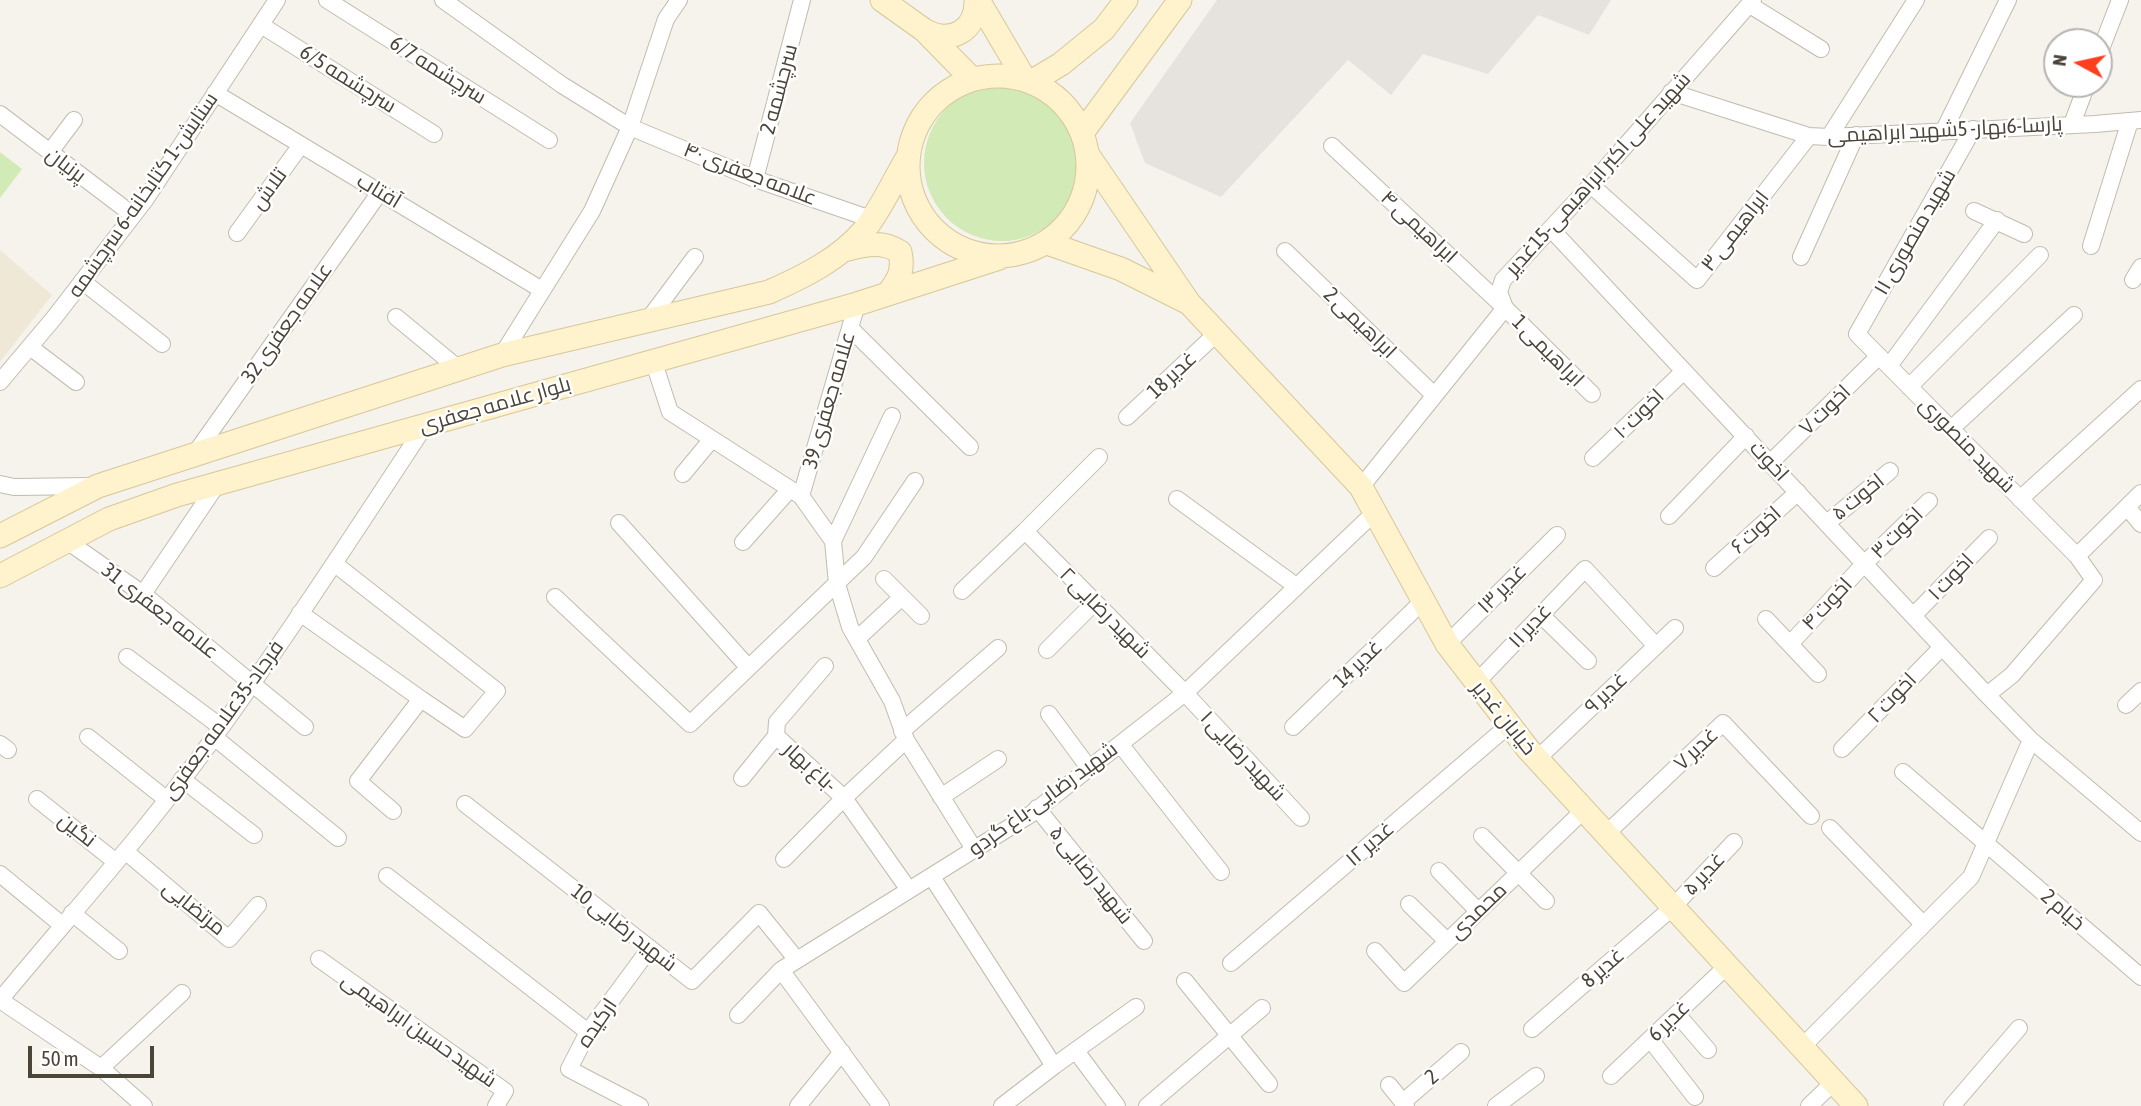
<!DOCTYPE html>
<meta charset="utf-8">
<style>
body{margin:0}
#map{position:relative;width:2141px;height:1106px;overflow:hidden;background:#f6f3ec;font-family:"Asap Condensed",sans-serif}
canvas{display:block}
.north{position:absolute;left:2043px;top:28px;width:70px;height:70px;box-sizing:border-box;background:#fff;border:2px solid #b7b4b0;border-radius:50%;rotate:278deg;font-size:19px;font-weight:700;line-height:28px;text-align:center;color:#4b4439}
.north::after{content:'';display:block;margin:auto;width:24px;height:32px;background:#fc3f1d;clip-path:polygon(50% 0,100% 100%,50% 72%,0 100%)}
.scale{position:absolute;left:28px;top:1046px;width:126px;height:32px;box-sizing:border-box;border:4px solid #4b4439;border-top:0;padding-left:9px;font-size:21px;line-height:24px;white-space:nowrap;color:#4b4439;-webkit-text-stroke:5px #fff;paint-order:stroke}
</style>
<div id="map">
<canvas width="2141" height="1106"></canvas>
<div class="north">N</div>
<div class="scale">50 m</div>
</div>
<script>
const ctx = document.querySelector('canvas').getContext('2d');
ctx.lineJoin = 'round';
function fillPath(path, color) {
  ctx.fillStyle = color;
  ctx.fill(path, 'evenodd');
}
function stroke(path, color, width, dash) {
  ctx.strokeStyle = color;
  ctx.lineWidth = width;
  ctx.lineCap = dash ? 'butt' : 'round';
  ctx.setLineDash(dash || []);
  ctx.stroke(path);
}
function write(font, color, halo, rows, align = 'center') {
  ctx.font = font + ' "Asap Condensed",Cairo,sans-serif';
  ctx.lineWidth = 5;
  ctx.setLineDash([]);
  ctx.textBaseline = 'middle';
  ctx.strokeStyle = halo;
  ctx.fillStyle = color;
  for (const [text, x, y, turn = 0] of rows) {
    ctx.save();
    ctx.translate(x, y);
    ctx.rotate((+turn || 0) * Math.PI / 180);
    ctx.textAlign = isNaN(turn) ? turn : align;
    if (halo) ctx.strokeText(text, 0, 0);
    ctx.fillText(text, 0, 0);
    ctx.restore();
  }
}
fillPath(new Path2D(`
 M 1217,0 L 1611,0 L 1589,35 L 1538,15 L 1488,74 L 1423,54 L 1391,95 L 1348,60 L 1221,197 L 1145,163 L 1130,123 Z`), '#e6e2dd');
fillPath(new Path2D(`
 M 0,250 L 52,295 L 0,362 Z`), '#efe8d6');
fillPath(new Path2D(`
 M924 163a78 78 0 1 1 156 0a78 78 0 1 1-156 0Z
 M 0,152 L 22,169 L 0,198 Z`), '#d2eab5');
const street = new Path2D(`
 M 327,0 L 549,140
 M 443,0 L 562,85 L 630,127 L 755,179 L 871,219
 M 1750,5 L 1821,49
 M 261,25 L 434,134
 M 2099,54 L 2120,0
 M 1671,92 L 1809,136 L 1829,137 L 2095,124 L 2141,120
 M 215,93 L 542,290
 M 0,114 L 133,215
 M 2072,124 L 2087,84
 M 1973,129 L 1857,334 L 2077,556
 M 1944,130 L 2008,0
 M 1829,137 L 1916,0
 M 1332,146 L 1505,308 L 1592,394
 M 50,152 L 74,120
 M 755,179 L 802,0
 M 1591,185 L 1697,280 L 1809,136
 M 1974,211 L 2024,234
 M 1551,229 L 1987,695
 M 237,233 L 301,145
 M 2091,246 L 2130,121
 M 1285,251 L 1434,395
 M 1801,257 L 1856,135
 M 2133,280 L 2141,267
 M 82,281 L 162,344
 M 396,317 L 459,369
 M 648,320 L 695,257
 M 850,328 L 970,447
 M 30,347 L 76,382
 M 502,355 L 592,211 L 630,127 L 666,19 L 679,0
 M 653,360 L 670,412 L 801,496 L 833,541 L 837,584 L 850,627 L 892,701 L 906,740 L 974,849
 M 1889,366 L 1997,220
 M 0,382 L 54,318 L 145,200 L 277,0
 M 1909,387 L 2040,255
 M 1127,417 L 1217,333
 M 1951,429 L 2074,315
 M 194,455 L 380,192
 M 1099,457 L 1025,531 L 1185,693 L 1301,818
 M 1593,458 L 1684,371
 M 1770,463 L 1879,356
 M 683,474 L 712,439
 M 0,484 L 14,487 L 92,486
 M 1361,487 L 1505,308 L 1499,292 L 1503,280 L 1591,185 L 1753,0
 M 801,496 L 857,304
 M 1177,499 L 1296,586
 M 2020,499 L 2141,389
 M 2127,507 L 2141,524
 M 1669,516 L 1746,436
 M 619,523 L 748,667
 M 1827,523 L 1890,471
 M 67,541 L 143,594 L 305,727
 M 833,541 L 892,416
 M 743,542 L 790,489
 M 335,564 L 497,691 L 465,729 L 421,699
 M 1714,568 L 1798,492
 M 884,579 L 921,616
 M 962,591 L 1025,531
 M 143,594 L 218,483
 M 555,597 L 690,724 L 864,557 L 915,481
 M 300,613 L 421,699 L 358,781 L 393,811
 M 1541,615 L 1588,661
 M 1913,616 L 1989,538
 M 1766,619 L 1818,674
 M 857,639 L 902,597
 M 1447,644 L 1557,535
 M 1790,644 L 1864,564 L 1929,501
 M 1047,650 L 1094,603
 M 127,657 L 221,727
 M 1476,683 L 1585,569 L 1656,646
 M 2126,705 L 2141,691
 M 1049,714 L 1089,768
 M 1293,727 L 1423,601
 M 902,731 L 998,648
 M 776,736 L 844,798 L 784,859
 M 88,737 L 166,799
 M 214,737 L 338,838
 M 906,740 L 844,798 L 909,890
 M 2031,740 L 2141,833
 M 0,744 L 8,750
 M 1120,744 L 1221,872
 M 1842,749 L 1942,647
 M 1537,759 L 1675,628
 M 1903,772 L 2141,977
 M 742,778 L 776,736 L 777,722 L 825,666
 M 182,779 L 254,835
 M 941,797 L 998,759
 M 37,799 L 116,862
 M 465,804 L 692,981 L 759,913 L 797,960
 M 1037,808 L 1144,941
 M 1830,828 L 1923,924
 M 1606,834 L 1723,723 L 1811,816
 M 1482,836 L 1546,901
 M 125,851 L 229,939 L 258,905
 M 1439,871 L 1478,911
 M 0,874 L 62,925
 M 387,876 L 588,1032
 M 932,877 L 1054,1066 L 1002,1106
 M 1409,904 L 1447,941
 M 72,913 L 119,951
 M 1375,951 L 1404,983 L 1584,810
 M 319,959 L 505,1091 L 496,1106
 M 1231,963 L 1509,725
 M 1185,981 L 1269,1084
 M 0,1000 C 72,913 149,828 215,736 C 288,635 357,529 426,424
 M 0,1000 L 101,1068 L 144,1106
 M 1677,1014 L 1708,1050
 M 738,1015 L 781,970
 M 1532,1029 L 1673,907 L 1734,842
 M 1650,1039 L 1695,1097
 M 1801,1048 L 1971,877 L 2031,740 L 1987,695 L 2012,675 L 2094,580 L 2077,556 L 2141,493
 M 1076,1051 L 1117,1106
 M 1054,1066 L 1136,1007
 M 101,1068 L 182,993
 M 1611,1076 L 1727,966
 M 1389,1085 L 1406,1106
 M 1403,1102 L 1461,1052
 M 640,1106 L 569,1069 L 588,1032 L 650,948
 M 798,1106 L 842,1052
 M 881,1106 L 781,970 L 1031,814 L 1185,693 L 1374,513
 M 1147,1106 L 1262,1008
 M 1496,1106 L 1536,1076
 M 1809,1106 L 1834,1082
 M 1952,1106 L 2019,1028`);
const secondary = new Path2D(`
 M 882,0 L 924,30 L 972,79
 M 978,0 L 1024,78
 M 924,30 C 950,45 977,31 976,0
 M908 166a90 90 0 1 1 180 0a90 90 0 1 1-180 0Z
 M 1031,82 L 1061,64 L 1104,29 L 1126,0
 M 1082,133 L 1180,0
 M 1047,243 L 1121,269 L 1189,303 L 1088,155
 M 844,250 C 865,245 881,240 900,252 C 904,271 899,279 888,294
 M 1189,303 L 1361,487 L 1447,644 L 1528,749 L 1856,1106
 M 0,536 L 98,486 L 502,355 L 769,292 C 803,277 840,259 865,229 C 881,209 894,180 907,158
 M 0,576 L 109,519 L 177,495 L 857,304 L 999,258`);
stroke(street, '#c2bbae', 18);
stroke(secondary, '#d6c79b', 25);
stroke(street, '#fff', 16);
stroke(secondary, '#fff3cd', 23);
write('21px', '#4b4439', '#fff', [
 ["سرچشمه 6/7",438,70,32],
 ["سرچشمه 6/5",348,79,32],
 ["سرچشمه 2",779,89,-75],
 ["پارسا-6بهار- 5شهید ابراهیمی",1945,130,-3],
 ["پرنیان",66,165,37],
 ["علامه جعفری ۴۰",750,174,21],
 ["شهید علی اکبر ابراهیمی-15غدیر",1598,174,-48],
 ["تلاش",269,189,-54],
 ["آفتاب",379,191,31],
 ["ستایش-1 کتابخانه-6 سرچشمه",143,195,-55],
 ["ابراهیمی ۴",1419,227,43],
 ["ابراهیمی ۳",1735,231,-52],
 ["شهید منصوری ۱۱",1915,232,-60],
 ["علامه جعفری 32",287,323,-55],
 ["ابراهیمی 2",1360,323,44],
 ["ابراهیمی 1",1548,351,45],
 ["غدیر 18",1172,375,-43],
 ["علامه جعفری 39",829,400,-74],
 ["بلوار علامه جعفری",495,405,-16],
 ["اخوت ۷",1825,410,-44],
 ["اخوت ۱۰",1639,414,-44],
 ["شهید منصوری",1967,445,45],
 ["اخوت",1769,461,47],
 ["اخوت ۵",1858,497,-39],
 ["اخوت ۶",1756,530,-42],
 ["اخوت ۳",1897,533,-44],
 ["اخوت ۱",1951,577,-46],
 ["غدیر ۱۳",1502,589,-45],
 ["اخوت ۴",1827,604,-47],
 ["علامه جعفری 31",160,611,38],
 ["شهید رضایی ۲",1105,613,45],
 ["غدیر ۱۱",1530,626,-47],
 ["غدیر 14",1358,664,-44],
 ["غدیر ۹",1606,693,-43],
 ["اخوت ۲",1892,698,-46],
 ["خیابان غدیر",1504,718,51],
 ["فرجاد-35علامه جعفری",223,720,-54],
 ["غدیر ۷",1696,749,-43],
 ["شهید رضایی ۱",1243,756,47],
 ["باغ بهار-",810,767,42],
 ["شهید رضایی-باغ گردو",1043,799,-36],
 ["نگین",77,830,38],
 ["غدیر ۱۲",1370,844,-41],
 ["غدیر ۵",1704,874,-47],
 ["شهید رضایی ۵",1091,875,51],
 ["مرتضایی",194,908,39],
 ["2 خیام",2063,910,41],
 ["محمدی",1478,911,-44],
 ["شهید رضایی 10",624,928,38],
 ["غدیر 8",1603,968,-41],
 ["غدیر 6",1669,1021,-44],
 ["ارکیده",597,1023,-56],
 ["شهید حسین ابراهیمی",419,1030,35],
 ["2",1432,1077,-41]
]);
</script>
